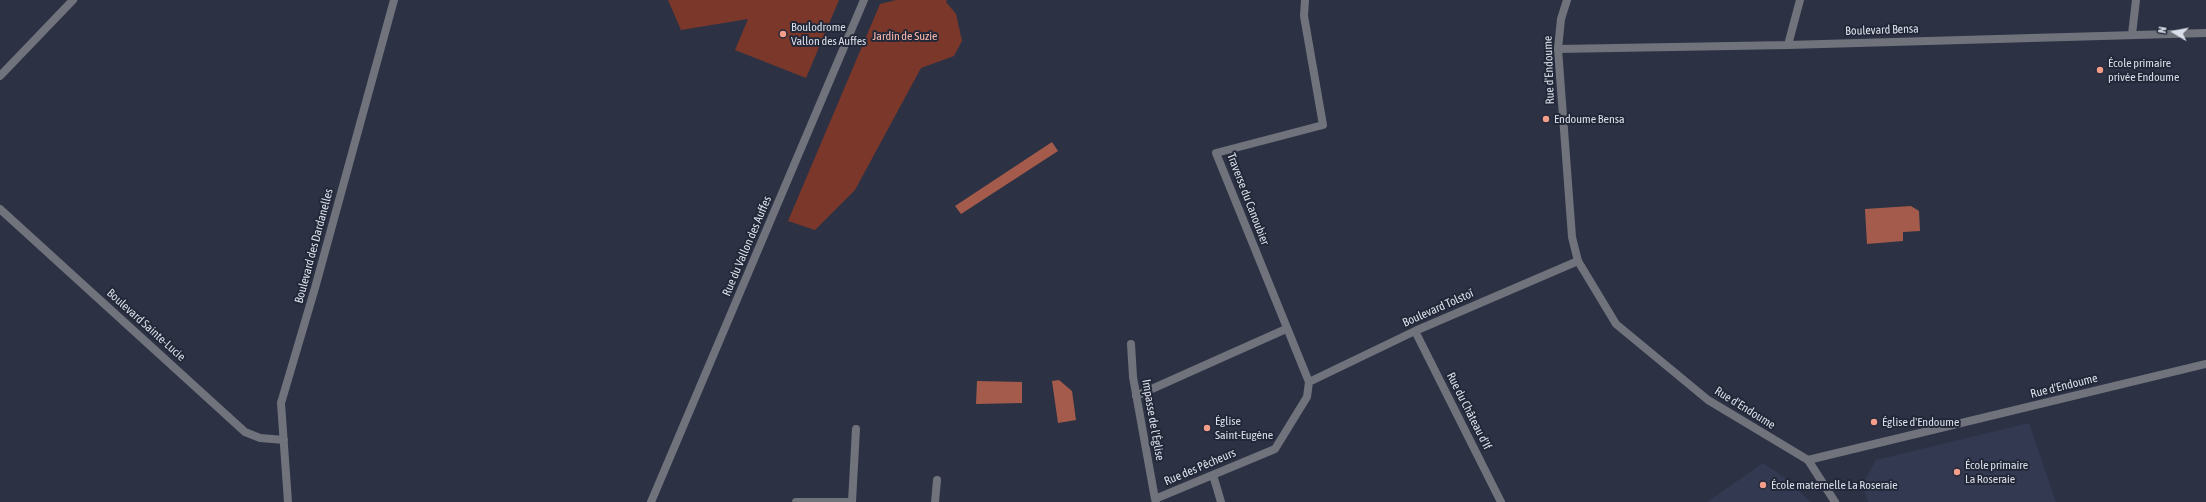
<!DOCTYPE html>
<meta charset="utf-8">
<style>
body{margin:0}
#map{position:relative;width:2206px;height:502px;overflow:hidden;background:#2c3244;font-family:"Asap Condensed",sans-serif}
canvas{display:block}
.north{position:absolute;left:2154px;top:12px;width:40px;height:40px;-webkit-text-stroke:3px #232839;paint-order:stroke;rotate:280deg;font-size:11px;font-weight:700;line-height:16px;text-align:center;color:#dbdfea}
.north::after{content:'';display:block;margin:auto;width:14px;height:18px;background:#dbdfea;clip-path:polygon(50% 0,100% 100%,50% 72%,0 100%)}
</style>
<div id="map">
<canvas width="2206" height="502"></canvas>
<div class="north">N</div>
</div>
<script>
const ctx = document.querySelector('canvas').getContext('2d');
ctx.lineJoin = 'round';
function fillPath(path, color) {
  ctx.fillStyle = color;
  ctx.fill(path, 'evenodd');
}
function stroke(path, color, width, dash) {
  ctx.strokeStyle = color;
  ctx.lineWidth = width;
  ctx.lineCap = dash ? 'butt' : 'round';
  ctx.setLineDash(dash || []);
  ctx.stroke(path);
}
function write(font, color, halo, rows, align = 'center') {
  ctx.font = font + ' "Asap Condensed",sans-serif';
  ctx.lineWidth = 4;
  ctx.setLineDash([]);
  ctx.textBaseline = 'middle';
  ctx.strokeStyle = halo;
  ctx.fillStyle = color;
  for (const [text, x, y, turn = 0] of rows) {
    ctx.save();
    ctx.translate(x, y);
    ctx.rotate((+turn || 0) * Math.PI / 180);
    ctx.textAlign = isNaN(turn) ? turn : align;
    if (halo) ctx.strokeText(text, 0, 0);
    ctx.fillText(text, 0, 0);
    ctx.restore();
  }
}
fillPath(new Path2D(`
 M 2029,423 L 2056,502 L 1868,502 L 1862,485 L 1876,460 Z
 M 1763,463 L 1784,477 L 1811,502 L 1707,502 Z`), '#323951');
fillPath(new Path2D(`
 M 668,0 L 839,0 L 806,78 L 735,50 L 748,19 L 681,30 Z
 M 896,0 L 947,0 L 946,2 L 956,14 L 962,41 L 954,56 L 921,68 L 855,190 L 815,230 L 788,221 L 880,4 Z`), '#7b372a');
fillPath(new Path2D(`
 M 1052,142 L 1058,151 L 961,214 L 955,206 Z
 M 1911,206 L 1919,211 L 1920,231 L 1903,232 L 1903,241 L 1867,244 L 1865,209 Z
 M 1059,380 L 1072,391 L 1076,420 L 1058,423 L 1052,381 Z
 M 977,381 L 1022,382 L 1022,403 L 976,404 Z`), '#a45b4c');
stroke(new Path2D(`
 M 796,502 L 852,502 L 856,429`), '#70737c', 8);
stroke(new Path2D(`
 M 1305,0 L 1304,16 L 1323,125 L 1216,153 L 1309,382
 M 2132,34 L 2136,0
 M 1788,45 L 1800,0
 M 1558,49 L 1788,45 L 2206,33
 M 0,76 L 73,0
 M 0,209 L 245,432 L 260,438 L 284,440
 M 1415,331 L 1501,502
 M 1131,344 L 1133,377 L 1155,499
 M 1309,382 L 1415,331 L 1578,261
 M 1136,396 L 1286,329
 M 1808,460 L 2206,364
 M 1213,475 L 1221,502
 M 288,502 L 281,403 L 315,288 L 394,0
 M 651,502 L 864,0
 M 935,502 L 937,480
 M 1156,502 L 1155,499 L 1275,449 L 1307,397 L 1309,382`), '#70737c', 8);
stroke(new Path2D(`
 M 1567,0 L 1561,19 L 1558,49 L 1572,237 L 1578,261 L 1616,324 L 1708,400 L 1808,460 L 1835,502`), '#70737c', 8);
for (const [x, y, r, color] of [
 [783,34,4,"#f49d8b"],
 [2100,70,4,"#f49d8b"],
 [1546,119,4,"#f49d8b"],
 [1874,422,4,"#f49d8b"],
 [1207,428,4,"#f49d8b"],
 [1957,472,4,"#f49d8b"],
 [1763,485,4,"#f49d8b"]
]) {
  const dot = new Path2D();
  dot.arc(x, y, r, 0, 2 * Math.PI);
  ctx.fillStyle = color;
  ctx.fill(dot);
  stroke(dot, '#232839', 1.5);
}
write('12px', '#dbdfea', '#232839', [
 ["Boulodrome",791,27],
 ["Vallon des Auffes",791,41],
 ["École primaire",2108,63],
 ["privée Endoume",2108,77],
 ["Endoume Bensa",1554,119],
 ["Église",1215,421],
 ["Saint-Eugène",1215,435],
 ["Église d'Endoume",1882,422],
 ["École primaire",1965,465],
 ["La Roseraie",1965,479],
 ["École maternelle La Roseraie",1771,485]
], 'left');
write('12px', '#dbdfea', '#232839', [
 ["Boulevard Bensa",1882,30,-2],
 ["Rue d'Endoume",1549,70,-92],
 ["Traverse du Canoubier",1248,199,69],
 ["Boulevard des Dardanelles",314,246,-75],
 ["Rue du Vallon des Auffes",747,246,-67],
 ["Boulevard Tolstoï",1438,308,-24],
 ["Boulevard Sainte-Lucie",146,325,42],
 ["Rue d'Endoume",2064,386,-14],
 ["Rue d'Endoume",1745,408,32],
 ["Rue du Château d'If",1469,411,63],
 ["Impasse de l'Église",1153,420,80],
 ["Rue des Pêcheurs",1200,467,-23]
]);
write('12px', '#f8b7a9', '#232839', [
 ["Jardin de Suzie",905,36]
]);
</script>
